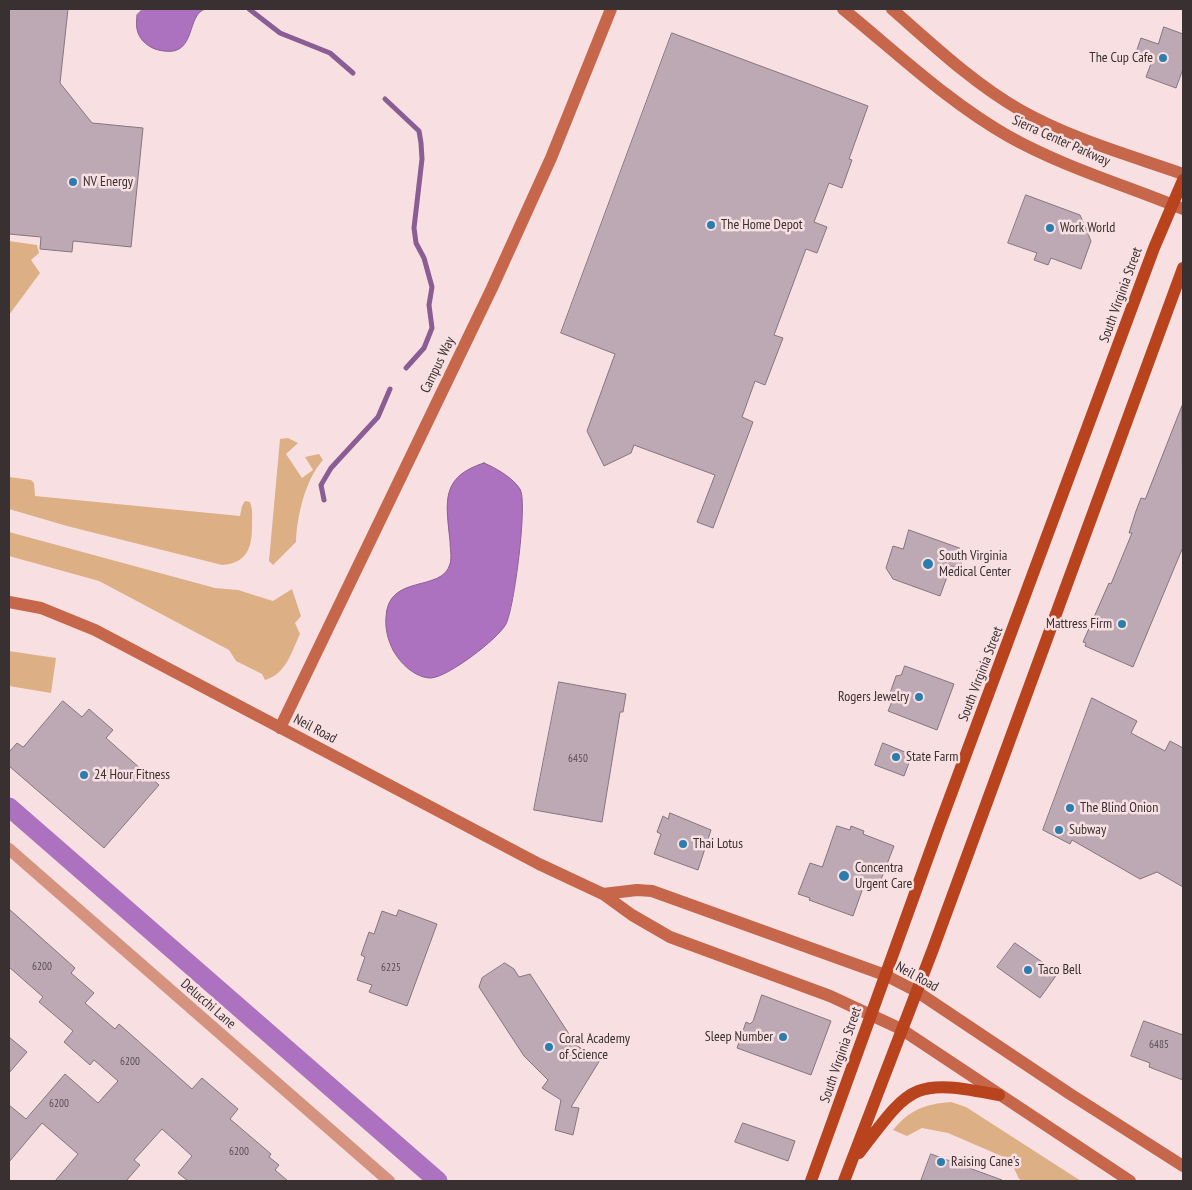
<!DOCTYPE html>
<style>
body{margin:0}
#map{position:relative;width:1192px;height:1190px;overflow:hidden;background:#f8e0e2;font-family:"PT Sans Narrow",sans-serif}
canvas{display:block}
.frame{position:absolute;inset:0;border:10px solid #393031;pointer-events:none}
</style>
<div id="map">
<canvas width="1192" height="1190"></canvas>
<div class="frame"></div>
</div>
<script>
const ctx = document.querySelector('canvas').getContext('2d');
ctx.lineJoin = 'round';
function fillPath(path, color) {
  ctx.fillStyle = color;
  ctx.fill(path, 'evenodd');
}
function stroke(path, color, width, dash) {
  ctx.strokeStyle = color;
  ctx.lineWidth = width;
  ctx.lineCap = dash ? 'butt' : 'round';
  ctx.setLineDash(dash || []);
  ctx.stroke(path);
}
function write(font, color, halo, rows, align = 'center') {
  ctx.font = font + ' "PT Sans Narrow",sans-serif';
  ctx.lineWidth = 5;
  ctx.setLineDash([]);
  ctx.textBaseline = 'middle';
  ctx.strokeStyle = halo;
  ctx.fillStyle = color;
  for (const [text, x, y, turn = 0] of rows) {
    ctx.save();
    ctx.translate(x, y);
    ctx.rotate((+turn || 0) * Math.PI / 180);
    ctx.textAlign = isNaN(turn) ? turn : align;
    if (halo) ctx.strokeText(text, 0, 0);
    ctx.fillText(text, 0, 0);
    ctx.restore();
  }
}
fillPath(new Path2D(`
 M 9,241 L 37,245 L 39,253 L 31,260 L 40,273 L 9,315 Z
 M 288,438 L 298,443 L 286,454 L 302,478 L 313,470 L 305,457 L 319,454 L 323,460 C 305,480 297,516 296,542 L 273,565 L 269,561 L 280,439 Z
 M 9,477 L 31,480 L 34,483 L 35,496 L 240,516 L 242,506 L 245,501 L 250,502 C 253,510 252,518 252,526 C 252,548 247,563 222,565 L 67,526 L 9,509 Z
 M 9,532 L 215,588 L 238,590 L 273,601 L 292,589 L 301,616 L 295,623 L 300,634 C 291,653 286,674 265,680 L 262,674 L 236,661 L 229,650 L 99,581 L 9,556 Z
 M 9,651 L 56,658 L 51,693 L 9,686 Z
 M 951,1102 L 966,1107 L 1081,1181 L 1023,1181 L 1019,1179 L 1013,1166 L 1006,1158 L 948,1133 L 922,1128 L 907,1136 L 893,1130 C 909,1110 925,1104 951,1102 Z`), '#ddaf85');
const water = new Path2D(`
 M 143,9 L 206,9 C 186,13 197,56 164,51 C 155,50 149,47 143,41 C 136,33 136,26 137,15 Z
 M 484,463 C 496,468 513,478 520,489 C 528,502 514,609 506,624 C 498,639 448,677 431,678 C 415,678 400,663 393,650 C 388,640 385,629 386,617 C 388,573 442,593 450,564 C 452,557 450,548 450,541 C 446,502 440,477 484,463 Z`);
fillPath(water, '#ad72bf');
stroke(water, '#8a5e94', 1);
stroke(new Path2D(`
 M 249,9 L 280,33 L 330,53 L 353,73
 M 385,99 L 419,131 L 421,143 L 422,159 L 414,228 L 416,243 L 424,258 L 432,287 L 429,305 L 432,328 L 424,348 L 406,368
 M 324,500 L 321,485 L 331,468 L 378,417 L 390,389`), '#8a5e94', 5);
stroke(new Path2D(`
 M 9,807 L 438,1181`), '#ad72bf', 19);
const building = new Path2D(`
 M 9,9 L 68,9 L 60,83 L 92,123 L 143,128 L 131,247 L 73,241 L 72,252 L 40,249 L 41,237 L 9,234 Z
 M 1164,27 L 1183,34 L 1183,69 L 1176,88 L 1146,77 L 1152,61 L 1135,55 L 1141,38 L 1158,44 Z
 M 672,33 L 868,106 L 849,159 L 852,160 L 842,188 L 829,183 L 814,222 L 827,227 L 817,253 L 806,249 L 774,335 L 783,338 L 765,385 L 755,381 L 742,417 L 753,422 L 713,528 L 697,522 L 715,475 L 634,445 L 631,453 L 604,466 L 587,431 L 615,354 L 561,333 Z
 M 1026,195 L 1080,215 L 1091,241 L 1081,269 L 1051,258 L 1048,265 L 1034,260 L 1037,253 L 1008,243 Z
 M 1182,406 L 1183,547 L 1133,667 L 1085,646 L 1086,643 L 1083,642 L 1109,583 L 1111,584 L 1132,533 L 1129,533 L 1136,511 L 1141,498 L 1145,499 Z
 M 909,530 L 962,549 L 961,570 L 951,566 L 940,596 L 893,579 L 886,568 L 893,546 L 903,549 Z
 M 905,666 L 954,684 L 937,730 L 888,711 L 891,704 L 889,696 L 896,676 L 901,675 Z
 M 559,682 L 626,694 L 623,712 L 620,712 L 602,822 L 534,810 Z
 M 1092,698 L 1137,721 L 1131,733 L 1165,751 L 1170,741 L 1183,748 L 1183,887 L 1157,872 L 1140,879 L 1072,840 L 1070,844 L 1043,830 Z
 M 63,701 L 82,717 L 89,709 L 113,730 L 106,738 L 159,785 L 104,848 L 9,766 L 9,752 L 17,743 L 23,747 Z
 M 883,743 L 912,755 L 904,776 L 875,765 Z
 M 670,813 L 711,830 L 698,870 L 654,854 L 661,834 L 657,832 L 663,816 L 668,819 Z
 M 837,826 L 850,830 L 851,826 L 864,831 L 863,834 L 894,846 L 877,890 L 864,885 L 853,916 L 809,900 L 810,898 L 798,894 L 810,863 L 822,867 Z
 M 9,909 L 75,968 L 71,973 L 94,993 L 85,1003 L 115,1029 L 119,1024 L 192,1089 L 202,1078 L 238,1109 L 230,1119 L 271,1154 L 269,1157 L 279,1165 L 275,1170 L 288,1181 L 188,1181 L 178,1173 L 192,1156 L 162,1129 L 134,1160 L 140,1165 L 126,1181 L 55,1181 L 78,1154 L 42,1123 L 9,1162 L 9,1105 L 26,1119 L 65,1074 L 98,1103 L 118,1081 L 94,1060 L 90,1065 L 64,1042 L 73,1031 L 39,1002 L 43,997 L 9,967 Z
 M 399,910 L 437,924 L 407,1006 L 369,992 L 372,985 L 357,980 L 365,957 L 361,955 L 369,932 L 374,934 L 382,911 L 396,916 Z
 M 1015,943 L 1058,973 L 1040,998 L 997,967 Z
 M 505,963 L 514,969 L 519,977 L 530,974 L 569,1034 L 566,1039 L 600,1060 L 571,1107 L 579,1108 L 573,1135 L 555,1130 L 561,1100 L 542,1088 L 548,1080 L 524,1056 L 479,987 L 482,978 Z
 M 762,995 L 831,1021 L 811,1075 L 737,1048 L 746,1022 L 750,1024 L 753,1021 Z
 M 1144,1021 L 1183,1035 L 1183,1080 L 1149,1067 L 1150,1063 L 1131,1056 Z
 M 9,1037 L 27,1052 L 9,1073 Z
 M 743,1123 L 795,1141 L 788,1161 L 735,1142 Z
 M 931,1154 L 1002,1180 L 1002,1181 L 921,1181 Z`);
fillPath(building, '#bca9b3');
stroke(building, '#86747e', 1);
stroke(new Path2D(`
 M 9,849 L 389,1181`), '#d5937f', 12);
stroke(new Path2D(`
 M 843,9 C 896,52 948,102 1008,136 C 1063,167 1125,185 1183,209
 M 892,9 C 932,44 973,83 1020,110 C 1071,139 1129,155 1183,174
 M 9,602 L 41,608 L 95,630 L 539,864 L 603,894 L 632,915 L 670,937 L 830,996 L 901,1029 L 1130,1181
 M 280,728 L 492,288 L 551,158 L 611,9
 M 603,894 L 637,890 L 652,891 L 885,975 L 916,991 L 1070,1094 L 1183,1166`), '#c6674b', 12);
stroke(new Path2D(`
 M 859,1153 C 911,1085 912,1078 999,1095
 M 811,1181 L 940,824 L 1154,248 L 1183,180
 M 844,1181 L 933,949 L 1183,268`), '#b9431d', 12);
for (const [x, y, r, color] of [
 [1163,58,5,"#2b7dae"],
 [73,182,5,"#2b7dae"],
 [711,225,5,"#2b7dae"],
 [1050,228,5,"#2b7dae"],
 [928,564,6,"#2b7dae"],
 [1122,624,5,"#2b7dae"],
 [919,697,5,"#2b7dae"],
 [896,757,5,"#2b7dae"],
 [84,775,5,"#2b7dae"],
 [1070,808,5,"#2b7dae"],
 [1059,830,5,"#2b7dae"],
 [683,844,5,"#2b7dae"],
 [844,876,6,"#2b7dae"],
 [1028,970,5,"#2b7dae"],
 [783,1037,5,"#2b7dae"],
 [549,1047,5,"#2b7dae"],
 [941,1162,5,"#2b7dae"]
]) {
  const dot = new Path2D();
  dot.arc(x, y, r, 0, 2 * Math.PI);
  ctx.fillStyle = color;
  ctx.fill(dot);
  stroke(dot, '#f8e0e2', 2);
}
write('11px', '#5a4e52', null, [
 ["6450",578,759],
 ["6200",42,967],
 ["6225",391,968],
 ["6485",1159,1045],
 ["6200",130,1062],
 ["6200",59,1104],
 ["6200",239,1152]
]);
write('14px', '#393031', '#f8e0e2', [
 ["The Cup Cafe",1153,58,"right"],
 ["NV Energy",83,182],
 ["The Home Depot",721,225],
 ["Work World",1060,228],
 ["South Virginia",939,556],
 ["Medical Center",939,572],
 ["Mattress Firm",1112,624,"right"],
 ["Rogers Jewelry",909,697,"right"],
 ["State Farm",906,757],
 ["24 Hour Fitness",94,775],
 ["The Blind Onion",1080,808],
 ["Subway",1069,830],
 ["Thai Lotus",693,844],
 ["Concentra",855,868],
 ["Urgent Care",855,884],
 ["Taco Bell",1038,970],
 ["Sleep Number",773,1037,"right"],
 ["Coral Academy",559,1039],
 ["of Science",559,1055],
 ["Raising Cane's",951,1162]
], 'left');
write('14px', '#393031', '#f8e0e2', [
 ["Sierra Center Parkway",1061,141,24],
 ["South Virginia Street",1121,295,-70],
 ["Campus Way",438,365,-64],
 ["South Virginia Street",981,674,-69],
 ["Neil Road",315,729,28],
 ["Neil Road",917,977,29],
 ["Delucchi Lane",208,1004,41],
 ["South Virginia Street",841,1055,-71]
]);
</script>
